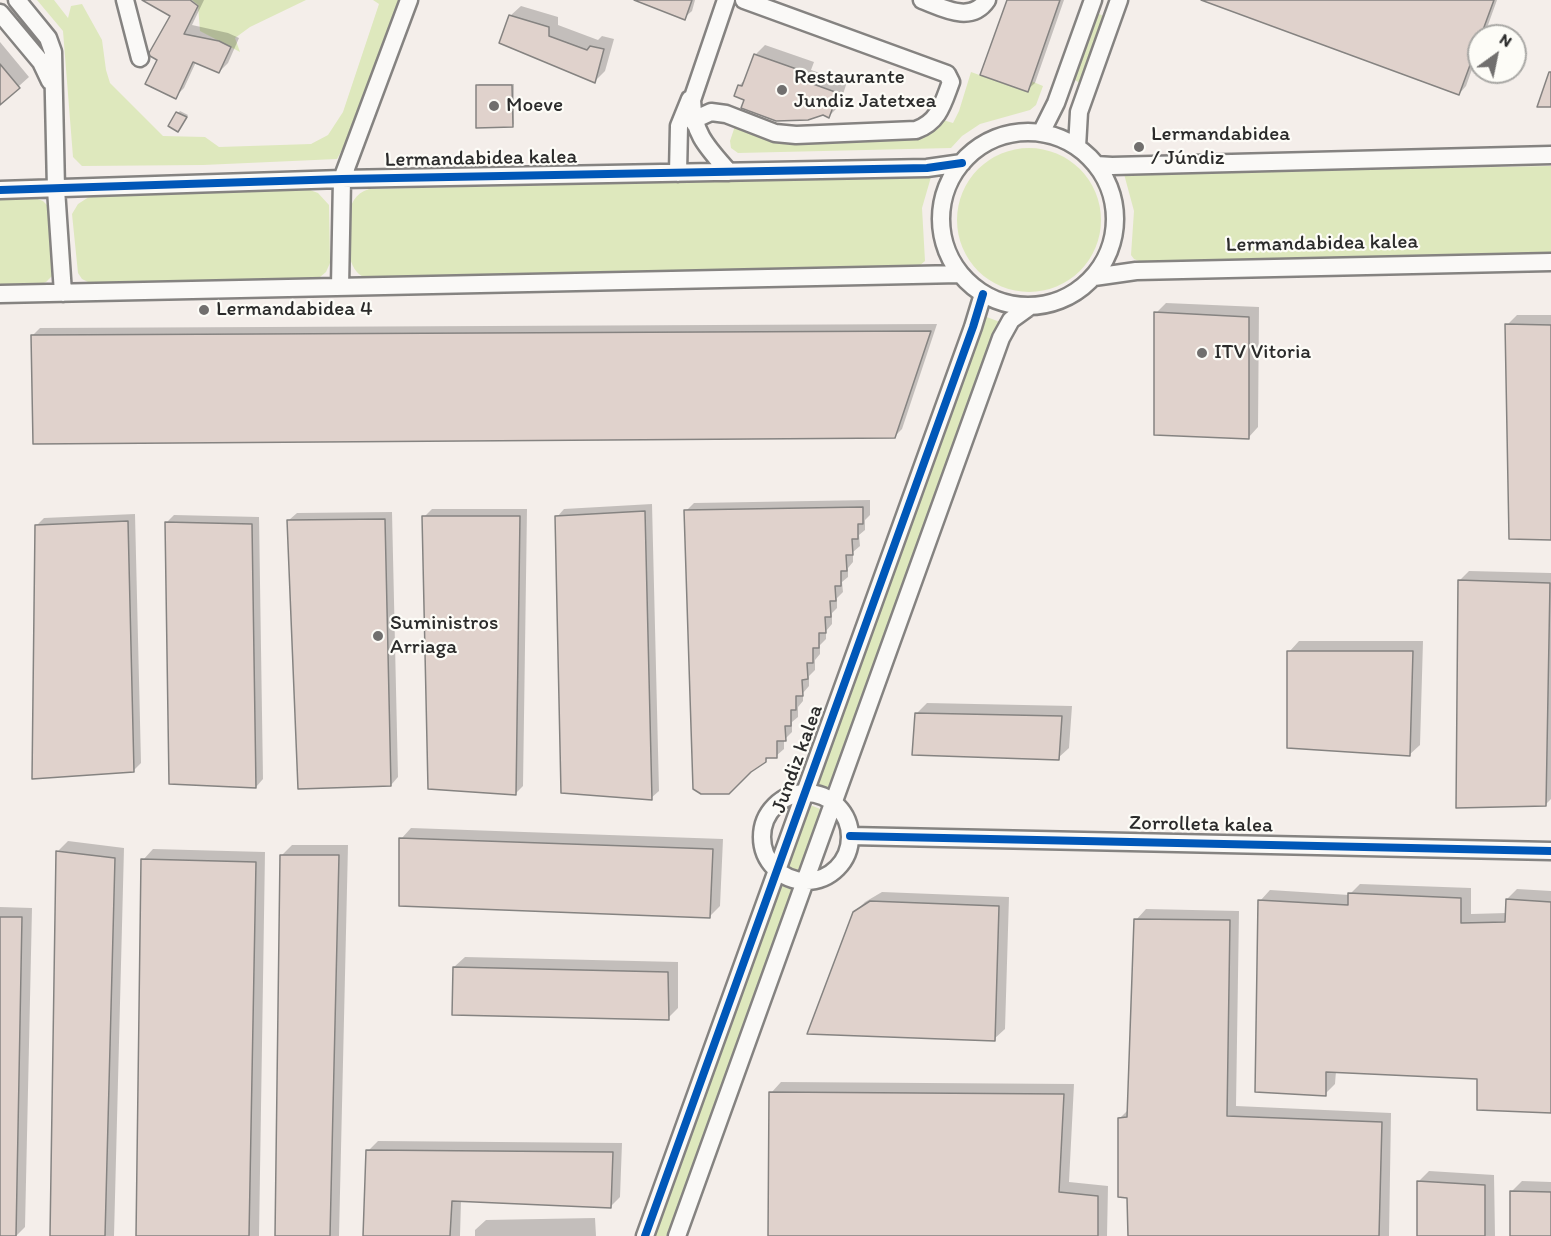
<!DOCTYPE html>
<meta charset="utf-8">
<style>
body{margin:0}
#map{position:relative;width:1551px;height:1236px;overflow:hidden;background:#f4eeea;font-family:Itim,sans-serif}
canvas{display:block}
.north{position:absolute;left:1467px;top:24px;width:60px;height:60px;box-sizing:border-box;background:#fdfcf7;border:2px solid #a9a8a5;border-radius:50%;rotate:33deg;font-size:16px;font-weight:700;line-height:24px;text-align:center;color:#2b2b2b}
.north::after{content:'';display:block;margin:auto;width:21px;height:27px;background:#716f6e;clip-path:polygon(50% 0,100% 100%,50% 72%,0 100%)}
</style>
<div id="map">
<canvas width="1551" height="1236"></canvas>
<div class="north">N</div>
</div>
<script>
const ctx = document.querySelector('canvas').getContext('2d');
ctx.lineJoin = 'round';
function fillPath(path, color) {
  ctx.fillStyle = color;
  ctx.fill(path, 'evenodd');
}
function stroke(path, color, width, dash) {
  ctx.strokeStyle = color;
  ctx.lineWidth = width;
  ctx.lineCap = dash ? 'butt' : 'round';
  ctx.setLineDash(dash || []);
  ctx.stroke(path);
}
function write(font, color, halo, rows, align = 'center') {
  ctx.font = font + ' Itim,sans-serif';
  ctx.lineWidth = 4.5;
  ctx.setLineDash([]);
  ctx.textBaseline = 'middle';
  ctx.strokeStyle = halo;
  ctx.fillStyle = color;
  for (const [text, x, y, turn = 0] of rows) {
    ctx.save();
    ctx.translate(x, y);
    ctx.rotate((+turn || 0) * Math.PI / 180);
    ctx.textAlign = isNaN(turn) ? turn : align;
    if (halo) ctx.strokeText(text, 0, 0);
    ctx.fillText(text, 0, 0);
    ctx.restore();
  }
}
fillPath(new Path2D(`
 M 37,0 L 54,0 L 68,18 L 71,6 L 82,4 L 102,40 L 106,70 L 110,83 L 163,136 L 205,137 L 219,147 L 311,144 L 328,135 L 343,112 L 379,4 L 373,0 L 399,0 L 350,135 L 337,159 L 203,165 L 82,166 L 73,157 L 63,31 Z
 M 192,0 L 306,0 L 250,27 L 235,38 L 240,52 L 200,31 L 198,5 Z
 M 1096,12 L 1103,16 L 1080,83 L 1073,79 Z
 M 971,72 L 1027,92 L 1031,81 L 1043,86 L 1036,105 L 1030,110 L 980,124 L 962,136 L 951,148 L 738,153 L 731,148 L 730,141 L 735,126 L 929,132 L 937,127 L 943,120 L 953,123 L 959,111 Z
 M957 220a72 72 0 1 1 144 0a72 72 0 1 1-144 0Z
 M 1551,166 L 1551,255 L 1144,263 L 1134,259 L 1131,255 L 1134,211 L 1124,174 Z
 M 931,177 L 922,208 L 925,261 L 918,267 L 369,279 C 358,276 353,269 350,258 C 350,235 340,198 369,189 Z
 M 310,190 L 318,193 L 329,205 L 330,263 L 326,272 L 320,277 L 309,280 L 94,285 L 82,279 L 78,273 L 72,214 L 78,204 L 92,195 Z
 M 30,196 L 43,201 L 50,208 L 55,268 L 52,276 L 46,282 L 35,286 L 0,287 L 0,197 Z
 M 984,316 L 1000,322 L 831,791 L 816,786 Z
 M 810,805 L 823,810 L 802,871 L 794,870 L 788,866 Z
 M 781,885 L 795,891 L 670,1236 L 654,1236 Z`), '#dee8bd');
fillPath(new Path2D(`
 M 160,0 L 204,0 L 192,25 L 228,33 L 239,38 L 228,63 L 219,72 L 196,62 L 184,88 L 175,97 L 159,59 L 172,15 Z
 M 635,0 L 695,0 L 692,11 L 684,18 Z
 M 1008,0 L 1064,0 L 1035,83 L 1027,90 Z
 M 1201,0 L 1497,0 L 1484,36 L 1479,36 L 1479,50 L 1466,86 L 1459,94 Z
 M 521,6 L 558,17 L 558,25 L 598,40 L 602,36 L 614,39 L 605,71 L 595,81 L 510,16 Z
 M 0,42 L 29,77 L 0,103 Z
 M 765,45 L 814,62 L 811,70 L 847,82 L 839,106 L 829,116 L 746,99 L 739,86 L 747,77 L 755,55 Z
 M 479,84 L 514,84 L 514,124 L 512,126 L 477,86 Z
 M 180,111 L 188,115 L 179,128 L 178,113 Z
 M 1166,303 L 1259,307 L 1258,427 L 1248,438 L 1156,313 Z
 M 1517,315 L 1551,315 L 1551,538 L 1507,325 Z
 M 937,324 L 902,429 L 894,437 L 32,336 L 40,328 Z
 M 870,500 L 870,515 L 865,520 L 865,530 L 859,535 L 860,546 L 853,552 L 853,562 L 848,568 L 848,577 L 842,582 L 843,592 L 837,598 L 837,608 L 832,613 L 832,624 L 826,631 L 826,639 L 820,645 L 820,654 L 815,660 L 815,670 L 809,676 L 809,686 L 803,693 L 803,701 L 798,707 L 798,717 L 792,722 L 792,732 L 784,740 L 784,749 L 776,756 L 770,756 L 765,761 L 686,511 L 694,503 Z
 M 652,504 L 659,791 L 651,798 L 557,517 L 564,509 Z
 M 432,509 L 527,509 L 523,786 L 516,793 L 424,517 Z
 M 392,512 L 398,777 L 391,785 L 289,520 L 297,513 Z
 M 135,514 L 141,763 L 133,771 L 37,525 L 44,518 Z
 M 174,515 L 259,517 L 263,779 L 256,787 L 166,523 Z
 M 1469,571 L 1551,573 L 1551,799 L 1545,805 L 1459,581 Z
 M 1299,641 L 1423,641 L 1420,745 L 1409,755 L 1289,652 Z
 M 927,703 L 1072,706 L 1069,748 L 1058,758 L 917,713 Z
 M 411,828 L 723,839 L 720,906 L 709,917 L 401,839 Z
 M 68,841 L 124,848 L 114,1236 L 52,1236 L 58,851 Z
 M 292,845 L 348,845 L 339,1236 L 276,1236 L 282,855 Z
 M 153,849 L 265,852 L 259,1236 L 137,1236 L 143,860 Z
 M 1360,884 L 1471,888 L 1471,914 L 1507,913 L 1507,899 L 1517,889 L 1551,891 L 1551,1111 L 1478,1078 L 1336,1071 L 1335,1084 L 1325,1094 L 1260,901 L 1270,890 L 1349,895 Z
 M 882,892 L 1009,897 L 1005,1029 L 994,1039 L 854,913 L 865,902 Z
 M 0,907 L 32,908 L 25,1227 L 16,1236 L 0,1236 Z
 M 1146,909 L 1239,911 L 1236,1106 L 1391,1113 L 1389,1236 L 1129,1236 L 1129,1197 L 1120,1118 L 1129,1109 L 1136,920 Z
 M 465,957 L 678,962 L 678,1008 L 668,1018 L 454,967 Z
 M 781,1082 L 1074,1084 L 1069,1182 L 1108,1186 L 1107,1236 L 769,1236 L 771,1093 Z
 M 378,1141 L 622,1143 L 620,1197 L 610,1207 L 461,1200 L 460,1236 L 365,1236 L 368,1151 Z
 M 1429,1171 L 1494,1175 L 1495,1236 L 1419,1236 L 1419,1181 Z
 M 1522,1181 L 1551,1182 L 1551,1236 L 1511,1236 L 1511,1192 Z
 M 595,1218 L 596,1236 L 475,1236 L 475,1230 L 486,1220 Z`), '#0003');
const building = new Path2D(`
 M 142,0 L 190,0 L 198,6 L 184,34 L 219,41 L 231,47 L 219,73 L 193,62 L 176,99 L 145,84 L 157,60 L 150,56 L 149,53 L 170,16 Z
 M 634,0 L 692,0 L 685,20 Z
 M 1007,0 L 1060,0 L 1028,92 L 980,75 Z
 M 1201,0 L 1494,0 L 1459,95 Z
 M 509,15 L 549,27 L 549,36 L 587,50 L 590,46 L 604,49 L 595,83 L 499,43 Z
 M 754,54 L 805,72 L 802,80 L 838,93 L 829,118 L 823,115 L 808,120 L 776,121 L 741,108 L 744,100 L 734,96 L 738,85 L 742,86 Z
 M 0,64 L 20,88 L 0,105 Z
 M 1549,72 L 1551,72 L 1551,107 L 1537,107 Z
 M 476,85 L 512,85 L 513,127 L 476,128 Z
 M 176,112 L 187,117 L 178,132 L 168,126 Z
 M 1154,312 L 1249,317 L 1249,439 L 1154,435 Z
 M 1505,324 L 1551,325 L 1551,540 L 1509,539 Z
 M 931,331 L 895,438 L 33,444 L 31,335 Z
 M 863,507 L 863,524 L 858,524 L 858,539 L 852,539 L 853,555 L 846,555 L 847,571 L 841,571 L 841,586 L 835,586 L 836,601 L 830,601 L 831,617 L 825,617 L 826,633 L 819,633 L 819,648 L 813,648 L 813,663 L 807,663 L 808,679 L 802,680 L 803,696 L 796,696 L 796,710 L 791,710 L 791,726 L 785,726 L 786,741 L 777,741 L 777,758 L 766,758 L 766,762 L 751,772 L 729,794 L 701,794 L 693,789 L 684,510 Z
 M 645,511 L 652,800 L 561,793 L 555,516 Z
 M 422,516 L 520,516 L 516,795 L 428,789 Z
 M 385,519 L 391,786 L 298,789 L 287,520 Z
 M 128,521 L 134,772 L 32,779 L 35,525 Z
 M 165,522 L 252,524 L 256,788 L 169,784 Z
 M 1458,580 L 1550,583 L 1546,806 L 1456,808 Z
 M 1287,651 L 1413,651 L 1410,756 L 1287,748 Z
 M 915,713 L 1062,716 L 1059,760 L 912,755 Z
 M 399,838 L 713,849 L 710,918 L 399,906 Z
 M 56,851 L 115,858 L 105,1236 L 50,1236 Z
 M 280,855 L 339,855 L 330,1236 L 275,1236 Z
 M 141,859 L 256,862 L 249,1236 L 136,1236 Z
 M 1348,893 L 1461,898 L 1461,923 L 1505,922 L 1506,899 L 1551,902 L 1551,1113 L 1477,1110 L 1477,1079 L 1326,1072 L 1326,1096 L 1255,1092 L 1258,900 L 1348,905 Z
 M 870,901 L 999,906 L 995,1041 L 807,1034 L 853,912 Z
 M 0,917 L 22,917 L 16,1236 L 0,1236 Z
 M 1134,919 L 1230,920 L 1227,1116 L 1382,1122 L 1379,1236 L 1128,1236 L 1127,1198 L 1118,1197 L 1118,1118 L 1127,1117 Z
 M 453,967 L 668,972 L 669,1020 L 452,1015 Z
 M 769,1092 L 1064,1094 L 1059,1192 L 1098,1196 L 1098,1236 L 768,1236 Z
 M 366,1150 L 613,1152 L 611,1208 L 452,1201 L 450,1236 L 363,1236 Z
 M 1417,1181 L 1485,1185 L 1485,1236 L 1417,1236 Z
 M 1510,1191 L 1551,1192 L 1551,1236 L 1510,1236 Z`);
fillPath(building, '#e0d2cc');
stroke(building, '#858381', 1.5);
const minor = new Path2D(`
 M 17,0 L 48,38 L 53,52 L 56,189 L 63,293
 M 125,0 L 140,58
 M 726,0 L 692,100 C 693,134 708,148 729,172
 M 922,0 C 943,8 971,24 987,0
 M 0,13 L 41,62 L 50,81
 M 695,124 L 698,118 L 711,112 L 726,114 L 775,133 L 796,135 L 916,130 C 939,122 943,103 951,82 L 947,74 L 744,0
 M941 219a87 87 0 1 1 174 0a87 87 0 1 1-174 0Z
 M 1041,133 L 1056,103 L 1093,0
 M 1077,147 L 1079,112 L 1119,0
 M 1096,165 L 1112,166 L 1551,155
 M 678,173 L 679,126 L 690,99
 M 0,190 L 342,179 L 927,168 L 962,163
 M 1094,277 L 1136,271 L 1551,262
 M 340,287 L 342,179 L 409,0
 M 0,294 L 960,274
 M762 837a44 44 0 1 1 88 0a44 44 0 1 1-88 0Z
 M 850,836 L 1551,851
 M 645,1236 L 973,327 L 983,294
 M 677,1236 L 1001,338 L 1011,320 L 1029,307`);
stroke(minor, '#858381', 21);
stroke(minor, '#faf9f7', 16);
stroke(new Path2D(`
 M 0,190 L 342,179 L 927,168 L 962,163
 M 850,836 L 1551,851
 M 645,1236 L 973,327 L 983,294`), '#0057b8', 8);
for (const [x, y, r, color] of [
 [782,90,6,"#716f6e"],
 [494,106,6,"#716f6e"],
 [1139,147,6,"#716f6e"],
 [204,310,6,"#716f6e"],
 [1202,353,6,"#716f6e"],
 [378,636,6,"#716f6e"]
]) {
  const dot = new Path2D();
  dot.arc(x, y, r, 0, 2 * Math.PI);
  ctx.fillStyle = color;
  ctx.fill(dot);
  stroke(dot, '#fdfcf7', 2);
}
write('21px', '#2b2b2b', '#fdfcf7', [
 ["Restaurante",794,78],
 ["Jundiz Jatetxea",794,102],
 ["Moeve",506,106],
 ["Lermandabidea",1151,135],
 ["/ Júndiz",1151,159],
 ["Lermandabidea 4",216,310],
 ["ITV Vitoria",1214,353],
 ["Suministros",390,624],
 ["Arriaga",390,648]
], 'left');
write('21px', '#2b2b2b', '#fdfcf7', [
 ["Lermandabidea kalea",481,159,-1],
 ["Lermandabidea kalea",1322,244,-1],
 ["Jundiz kalea",798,759,-70],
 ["Zorrolleta kalea",1201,825,1]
]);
</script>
